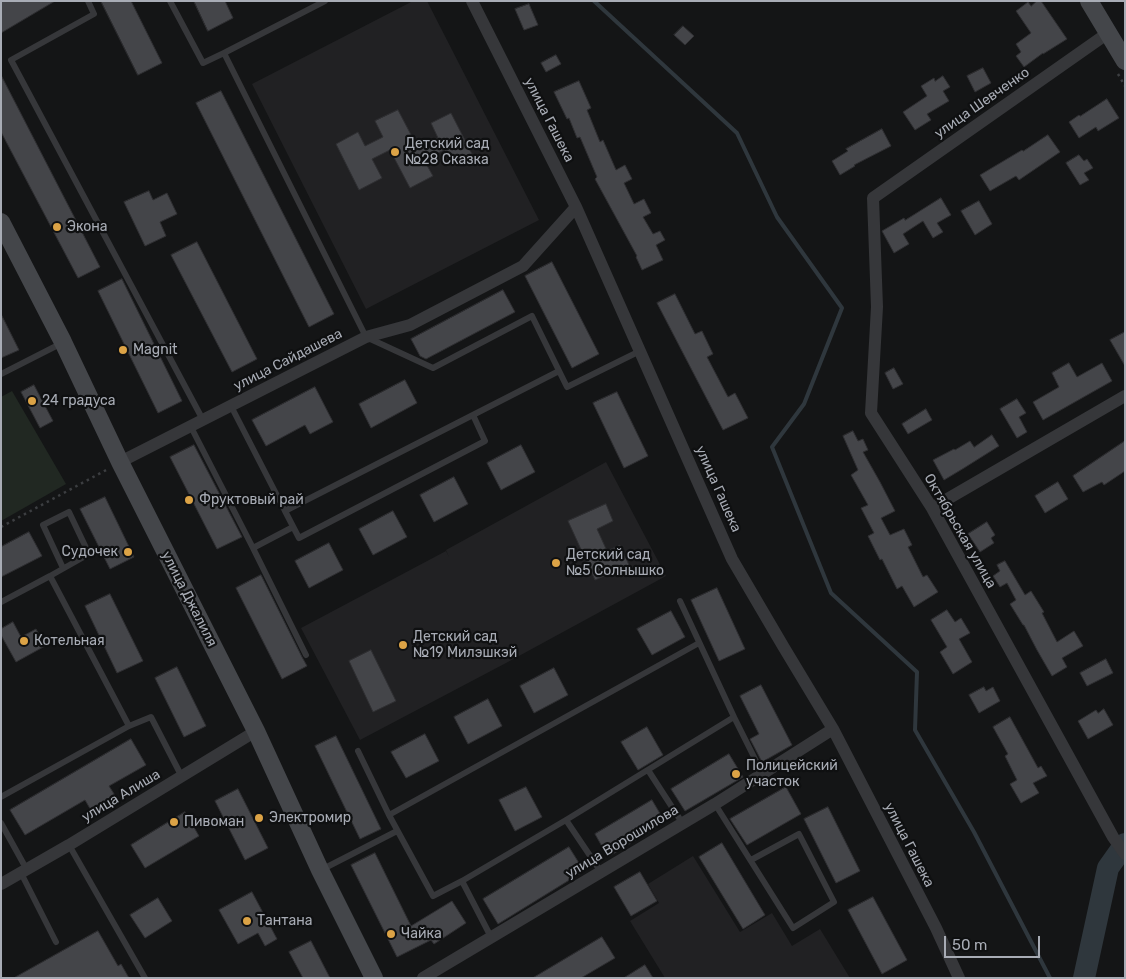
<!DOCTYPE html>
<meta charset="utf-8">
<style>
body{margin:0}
#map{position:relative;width:1126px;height:979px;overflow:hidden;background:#141516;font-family:Rubik,sans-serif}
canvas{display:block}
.frame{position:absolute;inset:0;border:2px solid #a8acb5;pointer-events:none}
.scale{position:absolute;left:944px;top:936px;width:96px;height:22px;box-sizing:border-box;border:2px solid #a8acb5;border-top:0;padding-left:6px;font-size:15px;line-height:18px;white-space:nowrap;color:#a8acb5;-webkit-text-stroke:4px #0f1011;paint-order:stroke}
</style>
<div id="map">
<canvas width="1126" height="979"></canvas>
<div class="frame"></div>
<div class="scale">50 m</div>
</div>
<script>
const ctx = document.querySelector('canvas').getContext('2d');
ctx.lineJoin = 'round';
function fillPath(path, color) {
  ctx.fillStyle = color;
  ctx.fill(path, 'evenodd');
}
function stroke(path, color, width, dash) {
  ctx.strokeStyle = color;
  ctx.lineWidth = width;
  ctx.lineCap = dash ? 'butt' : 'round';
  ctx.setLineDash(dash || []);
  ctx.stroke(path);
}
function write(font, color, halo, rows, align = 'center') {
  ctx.font = font + ' Rubik,sans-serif';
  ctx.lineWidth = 4.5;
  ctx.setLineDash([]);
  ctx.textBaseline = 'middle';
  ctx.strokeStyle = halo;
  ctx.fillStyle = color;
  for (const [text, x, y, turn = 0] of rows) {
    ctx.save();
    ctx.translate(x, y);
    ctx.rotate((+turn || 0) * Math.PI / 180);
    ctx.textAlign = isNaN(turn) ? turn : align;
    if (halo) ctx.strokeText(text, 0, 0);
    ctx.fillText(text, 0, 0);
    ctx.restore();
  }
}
fillPath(new Path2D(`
 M 413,1 L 427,1 L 539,220 L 366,309 L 252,84 Z
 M 606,462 L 666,576 L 506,663 L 360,740 L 301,628 L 446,551 L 449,557 L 446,550 Z
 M 693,856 L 740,932 L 772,913 L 792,946 L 820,929 L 850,978 L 665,978 L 630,921 L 659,903 L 648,884 Z`), '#212123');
fillPath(new Path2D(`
 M 12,391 L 66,484 L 1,521 L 1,397 Z`), '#212822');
stroke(new Path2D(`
 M 594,1 L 737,133 L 777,217 L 842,308 L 804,404 L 772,447 L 831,593 L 917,672 L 915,730 L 974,832 L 1050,978`), '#2f373d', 4);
stroke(new Path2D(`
 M 1084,978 L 1108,868 L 1125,844`), '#2f373d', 22);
const building = new Path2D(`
 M 1,1 L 55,1 L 1,33 Z
 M 101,1 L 131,1 L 162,63 L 138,75 Z
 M 194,1 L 225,1 L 233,18 L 208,31 Z
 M 1037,1 L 1041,1 L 1067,39 L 1043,54 L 1043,53 L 1024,67 L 1016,56 L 1021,52 L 1016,44 L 1031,33 L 1016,11 L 1028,2 L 1031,6 Z
 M 529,4 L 538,25 L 524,30 L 515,9 Z
 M 683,26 L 694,36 L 685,45 L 674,35 Z
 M 556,55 L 561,64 L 546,72 L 541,63 Z
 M 983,68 L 991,83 L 975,92 L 967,76 Z
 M 1,75 L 100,267 L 78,278 L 1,132 Z
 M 943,76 L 950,87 L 943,91 L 949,101 L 927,114 L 931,120 L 915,130 L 903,112 L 927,96 L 921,86 L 934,78 L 935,81 Z
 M 579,81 L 591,108 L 587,110 L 600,142 L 603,140 L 616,170 L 625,165 L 632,179 L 624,183 L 634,204 L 644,199 L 651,213 L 643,217 L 653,234 L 660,231 L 665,240 L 656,245 L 663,260 L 642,270 L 636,257 L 637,256 L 595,179 L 597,177 L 580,137 L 577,138 L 569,118 L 567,119 L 554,92 Z
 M 221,91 L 334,314 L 309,327 L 196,103 Z
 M 1107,99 L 1119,118 L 1098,131 L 1096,127 L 1079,138 L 1069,122 L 1079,115 L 1080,116 Z
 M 398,110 L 418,148 L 438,138 L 431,123 L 451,113 L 473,156 L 453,166 L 444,150 L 424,160 L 433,176 L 410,188 L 390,150 L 372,159 L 382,178 L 359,190 L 336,144 L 358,132 L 365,146 L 383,137 L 375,121 Z
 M 882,129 L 891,146 L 854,165 L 855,166 L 840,175 L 832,161 L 848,151 L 846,149 Z
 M 1048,135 L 1060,152 L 1019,180 L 1016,176 L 990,191 L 980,175 L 1022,150 L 1023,151 Z
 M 1079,155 L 1084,161 L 1087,159 L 1093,168 L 1084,173 L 1089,180 L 1080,185 L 1066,163 Z
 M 149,191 L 153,200 L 167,193 L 177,214 L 160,222 L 166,236 L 145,246 L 124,202 Z
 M 941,198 L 951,215 L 937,223 L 943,232 L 933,238 L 923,221 L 903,234 L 909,244 L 894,253 L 882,231 L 904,218 L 905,220 Z
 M 979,201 L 992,224 L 975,235 L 961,211 Z
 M 197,242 L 257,359 L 232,372 L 171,255 Z
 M 552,262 L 599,354 L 572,368 L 525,276 Z
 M 122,279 L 182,401 L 158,413 L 98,291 Z
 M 503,290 L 515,312 L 426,359 L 420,356 L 411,339 Z
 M 675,294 L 695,334 L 702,331 L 713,354 L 707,357 L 728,397 L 735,393 L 748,418 L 723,430 L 657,303 Z
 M 1,314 L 19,350 L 1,358 Z
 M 1125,332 L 1125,366 L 1110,340 Z
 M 1069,363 L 1077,377 L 1102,363 L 1112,381 L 1043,420 L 1033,402 L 1059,387 L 1052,373 Z
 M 894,368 L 903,384 L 893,389 L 885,373 Z
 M 405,380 L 417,403 L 371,428 L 359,404 Z
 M 34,385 L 53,421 L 40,428 L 21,392 Z
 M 315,387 L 333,422 L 310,434 L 305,425 L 266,446 L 252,420 Z
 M 617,392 L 648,456 L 624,468 L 593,403 Z
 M 1017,399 L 1026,413 L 1019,417 L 1027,432 L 1017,438 L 1000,409 Z
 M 926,409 L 932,420 L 908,434 L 902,424 Z
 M 853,431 L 858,441 L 863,439 L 868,450 L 863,452 L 880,482 L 895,511 L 881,518 L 890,535 L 904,529 L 912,545 L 908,547 L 923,577 L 927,575 L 938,592 L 914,607 L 902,586 L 897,589 L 882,559 L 880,560 L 868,536 L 874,533 L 861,508 L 868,505 L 851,475 L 858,470 L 843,436 Z
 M 992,435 L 999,446 L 964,468 L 944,480 L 933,460 L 954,449 L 955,450 L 970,441 L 974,447 Z
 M 1125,441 L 1125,471 L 1104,485 L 1102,482 L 1083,492 L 1073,476 Z
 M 194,445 L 242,537 L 217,549 L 170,457 Z
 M 521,445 L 535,472 L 501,490 L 487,463 Z
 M 454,477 L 468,504 L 434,522 L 420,495 Z
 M 1058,482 L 1068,499 L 1045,513 L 1035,496 Z
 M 105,497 L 134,557 L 110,569 L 80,509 Z
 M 606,504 L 613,521 L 597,529 L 607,551 L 620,545 L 629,565 L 595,580 L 568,521 Z
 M 393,511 L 407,537 L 373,555 L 359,529 Z
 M 987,522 L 995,535 L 991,538 L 994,543 L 980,552 L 968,534 Z
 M 29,532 L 42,556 L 1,577 L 1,547 Z
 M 329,543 L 343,570 L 309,588 L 295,561 Z
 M 1005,561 L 1025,595 L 1031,591 L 1044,612 L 1042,613 L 1057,642 L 1074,631 L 1083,646 L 1062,658 L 1067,667 L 1052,676 L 1037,650 L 1024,625 L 1023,625 L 1010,604 L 1016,600 L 1007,583 L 1000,587 L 993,576 L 1000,571 L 997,565 Z
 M 261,575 L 302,657 L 307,666 L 282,679 L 236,588 Z
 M 717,588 L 745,649 L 719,661 L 691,600 Z
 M 110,594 L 143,661 L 117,673 L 85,606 Z
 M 947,610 L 955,622 L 961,618 L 970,633 L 959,639 L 972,662 L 953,674 L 940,652 L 947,647 L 931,620 Z
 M 671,611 L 685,637 L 652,655 L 637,629 Z
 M 13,622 L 21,637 L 36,629 L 45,646 L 16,662 L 1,635 L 1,629 Z
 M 371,650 L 396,701 L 373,712 L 349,661 Z
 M 1106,659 L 1113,673 L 1087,686 L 1080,673 Z
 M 177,667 L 206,726 L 184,737 L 155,678 Z
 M 554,668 L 568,695 L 534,713 L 520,686 Z
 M 761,685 L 792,745 L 762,762 L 750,739 L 759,734 L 740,696 Z
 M 984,687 L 986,691 L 993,687 L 1000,701 L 979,713 L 969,695 Z
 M 488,699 L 502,726 L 468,744 L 454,717 Z
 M 1104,709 L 1113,725 L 1088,739 L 1078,721 L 1096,710 L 1098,713 Z
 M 1010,717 L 1038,768 L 1041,766 L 1047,776 L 1033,783 L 1039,793 L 1021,803 L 1010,784 L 1017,780 L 1005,756 L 1008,754 L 993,727 Z
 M 647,727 L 663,755 L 638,770 L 621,742 Z
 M 425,734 L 439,761 L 406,778 L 391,752 Z
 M 336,736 L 381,829 L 360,839 L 315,746 Z
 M 131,739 L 146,765 L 109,786 L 116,797 L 92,812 L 85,800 L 25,835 L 10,810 Z
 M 729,754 L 743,777 L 685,811 L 671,789 Z
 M 526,787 L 542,817 L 515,831 L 499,800 Z
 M 786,787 L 801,814 L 747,845 L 730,819 Z
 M 238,789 L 268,848 L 245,860 L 215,801 Z
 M 652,800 L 665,822 L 608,857 L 595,834 Z
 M 828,807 L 860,871 L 836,883 L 804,819 Z
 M 185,812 L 199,836 L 145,868 L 131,845 Z
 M 722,843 L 765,915 L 743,929 L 699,857 Z
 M 569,847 L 584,871 L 498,924 L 483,899 Z
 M 375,853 L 411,926 L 452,901 L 466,923 L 434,944 L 431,940 L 397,957 L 351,865 Z
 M 640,872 L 657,901 L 631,916 L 614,887 Z
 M 252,892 L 277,939 L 265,946 L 258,933 L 238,944 L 219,910 Z
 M 873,897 L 907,960 L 882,974 L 848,910 Z
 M 158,898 L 172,921 L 145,938 L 130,915 Z
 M 98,931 L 118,966 L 121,964 L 129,978 L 14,978 Z
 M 602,937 L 615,958 L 581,978 L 533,978 Z
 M 311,941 L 330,978 L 303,978 L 289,952 Z
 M 645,965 L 653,978 L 624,978 Z`);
fillPath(building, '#444549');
stroke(building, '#2f2f32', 1);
stroke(new Path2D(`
 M 1118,74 L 1125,86
 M 1,527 L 108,469`), '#3c3e41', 2.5, [2.5, 4]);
stroke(new Path2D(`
 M 88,1 L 94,14 L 11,60 L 203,420
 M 170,1 L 203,63 L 224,53
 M 325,1 L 224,53 L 366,337 L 433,368 L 532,316 L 567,387 L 640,351
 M 1,374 L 62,343
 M 231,406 L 285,511 L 559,371
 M 191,427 L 253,548 L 293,527
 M 285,511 L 299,538 L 485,441 L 473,415
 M 253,548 L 306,655
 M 63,568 L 43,525 L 69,512 L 89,554 L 50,576 L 129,726
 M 1,602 L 50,576
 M 734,717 L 763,775
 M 358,751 L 389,815 L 433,896 L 462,881
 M 648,770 L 683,824
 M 1,797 L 129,726 L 151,717 L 182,777
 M 715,804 L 793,928 L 834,902 L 799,834 L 751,860
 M 389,815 L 699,643
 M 566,820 L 601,872
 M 1,823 L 27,870
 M 69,845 L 145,978
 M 321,870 L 397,831
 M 21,873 L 56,942
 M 491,937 L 462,881 L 566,820 L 734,717 L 680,601`), '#36373a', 6);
stroke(new Path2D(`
 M 472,1 L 576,207 L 732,559 L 783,646 L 833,729 L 936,928 L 959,978
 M 1108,33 L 873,198 L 877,307 L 871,413 L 932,508 L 1113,837 L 1125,854
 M 120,462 L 366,337 L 410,325 L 523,266 L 576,207
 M 932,508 L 1125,396
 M 1,884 L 69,845 L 256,731
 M 423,978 L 715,804 L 833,729`), '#36373a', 12);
stroke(new Path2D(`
 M 1089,1 L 1125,61
 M 1,222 L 63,342 L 120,462 L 256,731 L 320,870 L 374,978`), '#44464a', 18);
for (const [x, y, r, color] of [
 [395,152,5,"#dca346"],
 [57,227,5,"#dca346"],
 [123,350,5,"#dca346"],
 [32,401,5,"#dca346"],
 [189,500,5,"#dca346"],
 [128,552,5,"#dca346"],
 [556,563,5,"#dca346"],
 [24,641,5,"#dca346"],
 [403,645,5,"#dca346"],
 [736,774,5,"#dca346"],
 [259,818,5,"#dca346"],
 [174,822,5,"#dca346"],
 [247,921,5,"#dca346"],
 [391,934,5,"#dca346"]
]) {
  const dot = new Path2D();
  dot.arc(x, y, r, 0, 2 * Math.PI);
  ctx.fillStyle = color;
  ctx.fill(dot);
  stroke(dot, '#0f1011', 2);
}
write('14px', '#a8acb5', '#0f1011', [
 ["улица Шевченко",982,103,-35],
 ["улица Гашека",549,120,63],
 ["улица Сайдашева",288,360,-27],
 ["улица Гашека",718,489,66],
 ["Октябрьская улица",960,531,60],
 ["улица Джалиля",189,599,63],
 ["улица Алиша",121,796,-31],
 ["улица Ворошилова",622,842,-31],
 ["улица Гашека",909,845,63]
]);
write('14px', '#a8acb5', '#0f1011', [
 ["Детский сад",405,144],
 ["№28 Сказка",405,160],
 ["Экона",67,227],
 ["Magnit",133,350],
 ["24 градуса",42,401],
 ["Фруктовый рай",199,500],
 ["Судочек",118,552,"right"],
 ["Детский сад",566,555],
 ["№5 Солнышко",566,571],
 ["Детский сад",413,637],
 ["№19 Милэшкэй",413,653],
 ["Котельная",34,641],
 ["Полицейский",746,766],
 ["участок",746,782],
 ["Электромир",269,818],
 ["Пивоман",184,822],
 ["Тантана",257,921],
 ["Чайка",401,934]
], 'left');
</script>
